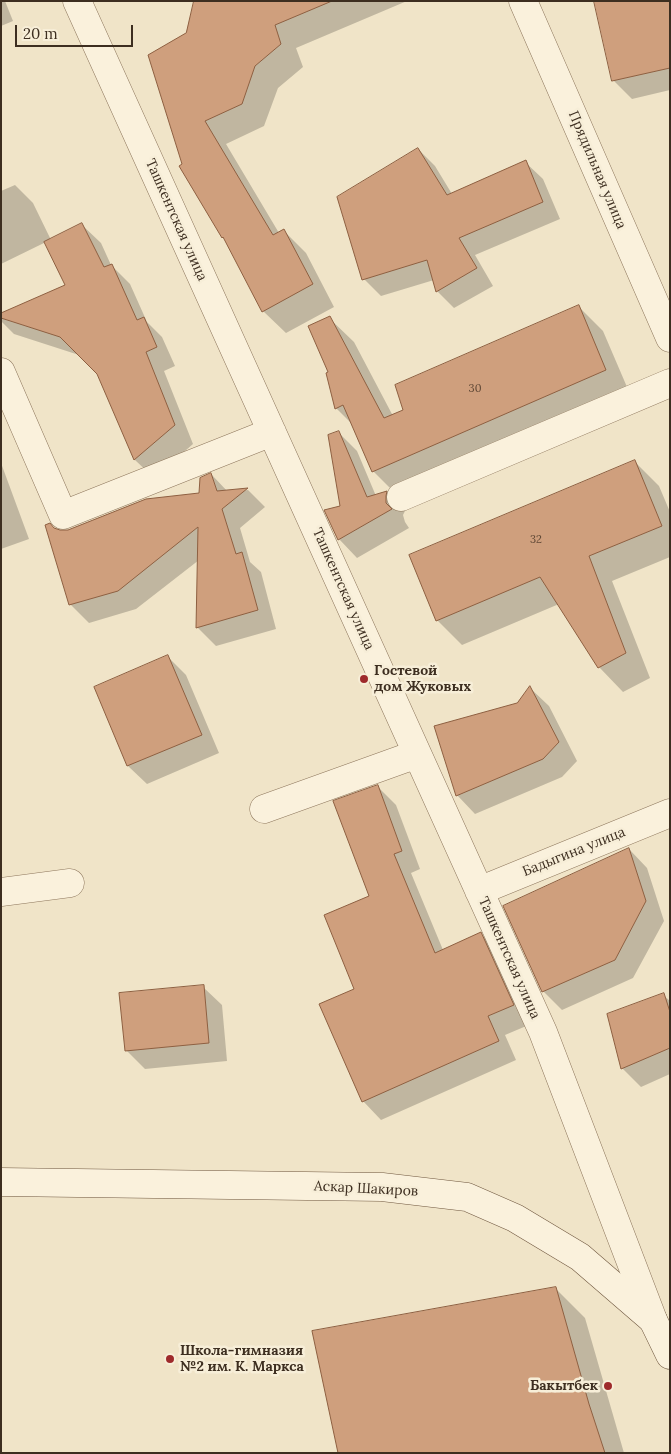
<!DOCTYPE html>
<meta charset="utf-8">
<style>
body{margin:0}
#map{position:relative;width:671px;height:1454px;overflow:hidden;background:#f0e4c8;font-family:Lora,serif}
canvas{display:block}
.frame{position:absolute;inset:0;border:2px solid #3d2e20;pointer-events:none}
.scale{position:absolute;left:15px;top:25px;width:118px;height:22px;box-sizing:border-box;border:2px solid #3d2e20;border-top:0;padding-left:6px;font-size:15px;line-height:18px;white-space:nowrap;color:#3d2e20;-webkit-text-stroke:4px #f7eed8;paint-order:stroke}
</style>
<div id="map">
<canvas width="671" height="1454"></canvas>
<div class="frame"></div>
<div class="scale">20 m</div>
</div>
<script>
const ctx = document.querySelector('canvas').getContext('2d');
ctx.lineJoin = 'round';
function fillPath(path, color) {
  ctx.fillStyle = color;
  ctx.fill(path, 'evenodd');
}
function stroke(path, color, width, dash) {
  ctx.strokeStyle = color;
  ctx.lineWidth = width;
  ctx.lineCap = dash ? 'butt' : 'round';
  ctx.setLineDash(dash || []);
  ctx.stroke(path);
}
function write(font, color, halo, rows, align = 'center') {
  ctx.font = font + ' Lora,serif';
  ctx.lineWidth = 5;
  ctx.setLineDash([]);
  ctx.textBaseline = 'middle';
  ctx.strokeStyle = halo;
  ctx.fillStyle = color;
  for (const [text, x, y, turn = 0] of rows) {
    ctx.save();
    ctx.translate(x, y);
    ctx.rotate((+turn || 0) * Math.PI / 180);
    ctx.textAlign = isNaN(turn) ? turn : align;
    if (halo) ctx.strokeText(text, 0, 0);
    ctx.fillText(text, 0, 0);
    ctx.restore();
  }
}
fillPath(new Path2D(`
 M 1,1 L 5,1 L 13,21 L 1,26 Z
 M 195,1 L 407,1 L 296,48 L 303,67 L 278,88 L 264,126 L 226,144 L 279,233 L 284,231 L 306,253 L 334,307 L 286,333 L 263,311 L 227,242 L 223,238 L 181,166 L 184,165 L 187,33 Z
 M 670,1 L 670,90 L 632,99 L 613,80 Z
 M 418,149 L 435,166 L 452,194 L 525,162 L 543,179 L 560,219 L 475,255 L 493,286 L 454,308 L 437,291 L 434,280 L 381,296 L 364,279 Z
 M 15,185 L 33,203 L 51,240 L 82,225 L 101,243 L 111,265 L 130,284 L 147,322 L 162,337 L 175,366 L 164,371 L 193,444 L 154,478 L 135,460 L 98,374 L 79,355 L 14,334 L 1,321 L 1,315 L 66,285 L 46,242 L 1,264 L 1,191 Z
 M 579,307 L 603,331 L 630,394 L 397,495 L 373,471 L 352,424 L 336,408 L 327,374 L 330,373 L 329,318 L 354,342 L 393,416 L 405,411 Z
 M 339,433 L 357,451 L 376,496 L 387,493 L 405,511 L 403,515 L 405,522 L 409,528 L 357,558 L 339,539 L 341,507 Z
 M 635,462 L 659,486 L 670,512 L 670,557 L 612,581 L 650,678 L 623,692 L 599,667 L 559,604 L 462,645 L 437,620 Z
 M 1,463 L 29,539 L 1,549 Z
 M 211,474 L 228,492 L 248,490 L 265,507 L 240,528 L 250,562 L 261,572 L 276,629 L 216,646 L 197,627 L 199,560 L 136,609 L 89,623 L 71,605 L 54,529 L 60,532 L 69,531 L 200,494 Z
 M 167,656 L 186,675 L 219,753 L 147,784 L 128,766 L 95,688 Z
 M 530,688 L 549,706 L 577,761 L 562,777 L 475,814 L 457,795 L 518,704 Z
 M 377,786 L 396,805 L 420,869 L 411,873 L 443,950 L 481,934 L 499,952 L 531,1024 L 505,1035 L 516,1060 L 381,1120 L 363,1101 L 355,990 L 371,897 Z
 M 629,849 L 647,868 L 664,921 L 633,978 L 562,1010 L 543,991 Z
 M 203,987 L 222,1005 L 227,1061 L 145,1069 L 126,1050 Z
 M 663,995 L 670,1001 L 670,1074 L 641,1087 L 622,1068 Z
 M 1,1062 L 2,1063 L 1,1146 Z
 M 555,1288 L 585,1318 L 624,1453 L 339,1453 Z`), '#0003');
const building = new Path2D(`
 M 194,1 L 332,1 L 275,25 L 281,44 L 255,66 L 242,104 L 205,121 L 273,235 L 284,229 L 313,284 L 262,312 L 223,237 L 222,238 L 179,166 L 182,164 L 148,55 L 186,33 Z
 M 594,1 L 670,1 L 670,68 L 612,81 Z
 M 418,148 L 447,195 L 526,160 L 543,202 L 459,238 L 477,268 L 436,292 L 427,260 L 362,280 L 337,197 Z
 M 82,223 L 104,267 L 112,264 L 137,320 L 144,317 L 157,347 L 146,352 L 175,425 L 134,460 L 97,374 L 60,337 L 1,318 L 1,313 L 65,285 L 44,242 Z
 M 579,305 L 606,370 L 372,472 L 343,405 L 335,409 L 326,373 L 328,372 L 308,326 L 330,316 L 384,418 L 403,410 L 395,385 Z
 M 339,431 L 367,497 L 387,491 L 386,496 L 386,503 L 392,509 L 338,540 L 324,510 L 340,506 L 328,435 Z
 M 635,460 L 662,526 L 589,556 L 626,653 L 598,668 L 540,577 L 436,621 L 409,555 Z
 M 211,473 L 217,491 L 248,488 L 222,509 L 236,554 L 242,552 L 258,610 L 196,628 L 198,527 L 118,591 L 69,605 L 45,525 L 50,523 L 54,528 L 60,530 L 68,530 L 146,499 L 199,493 L 200,478 Z
 M 168,655 L 202,735 L 127,766 L 94,687 Z
 M 530,686 L 559,742 L 543,759 L 456,796 L 434,726 L 517,703 Z
 M 378,785 L 402,851 L 394,854 L 435,953 L 481,932 L 514,1005 L 488,1016 L 499,1041 L 362,1102 L 319,1004 L 354,989 L 324,915 L 369,896 L 333,801 Z
 M 629,848 L 646,901 L 615,960 L 542,992 L 503,906 Z
 M 204,985 L 209,1043 L 125,1051 L 119,993 Z
 M 664,993 L 670,1012 L 670,1048 L 621,1069 L 607,1014 Z
 M 556,1287 L 589,1404 L 605,1453 L 338,1453 L 312,1331 Z`);
fillPath(building, '#cf9f7d');
stroke(building, '#8d5f41', 1);
const minor = new Path2D(`
 M 77,1 L 543,1032 L 653,1320
 M 523,1 L 670,338
 M 1,372 L 63,515 L 272,432
 M 401,497 L 670,383
 M 264,809 L 417,754
 M 479,891 L 670,813
 M 1,892 L 70,883`);
const secondary = new Path2D(`
 M 1,1182 L 382,1187 L 467,1197 L 515,1218 L 580,1257 L 653,1320 L 670,1355`);
stroke(minor, '#8d765c', 29);
stroke(secondary, '#6f573f', 29);
stroke(minor, '#faf1dc', 28);
stroke(secondary, '#faf1dc', 28);
for (const [x, y, r, color] of [
 [364,679,5,"#9e2a2b"],
 [170,1359,5,"#9e2a2b"],
 [608,1386,5,"#9e2a2b"]
]) {
  const dot = new Path2D();
  dot.arc(x, y, r, 0, 2 * Math.PI);
  ctx.fillStyle = color;
  ctx.fill(dot);
  stroke(dot, '#f7eed8', 2);
}
write('11px', '#624a37', null, [
 ["30",475,389],
 ["32",536,540]
]);
write('14px', '#3d2e20', '#f7eed8', [
 ["Прядильная улица",597,170,67],
 ["Ташкентская улица",176,220,66],
 ["Ташкентская улица",343,589,66],
 ["Бадыгина улица",574,852,-22],
 ["Ташкентская улица",509,958,66],
 ["Аскар Шакиров",366,1189,3]
]);
write('bold 14px', '#3d2e20', '#f7eed8', [
 ["Гостевой",374,671],
 ["дом Жуковых",374,687],
 ["Школа-гимназия",180,1351],
 ["№2 им. К. Маркса",180,1367],
 ["Бакытбек",598,1386,"right"]
], 'left');
</script>
